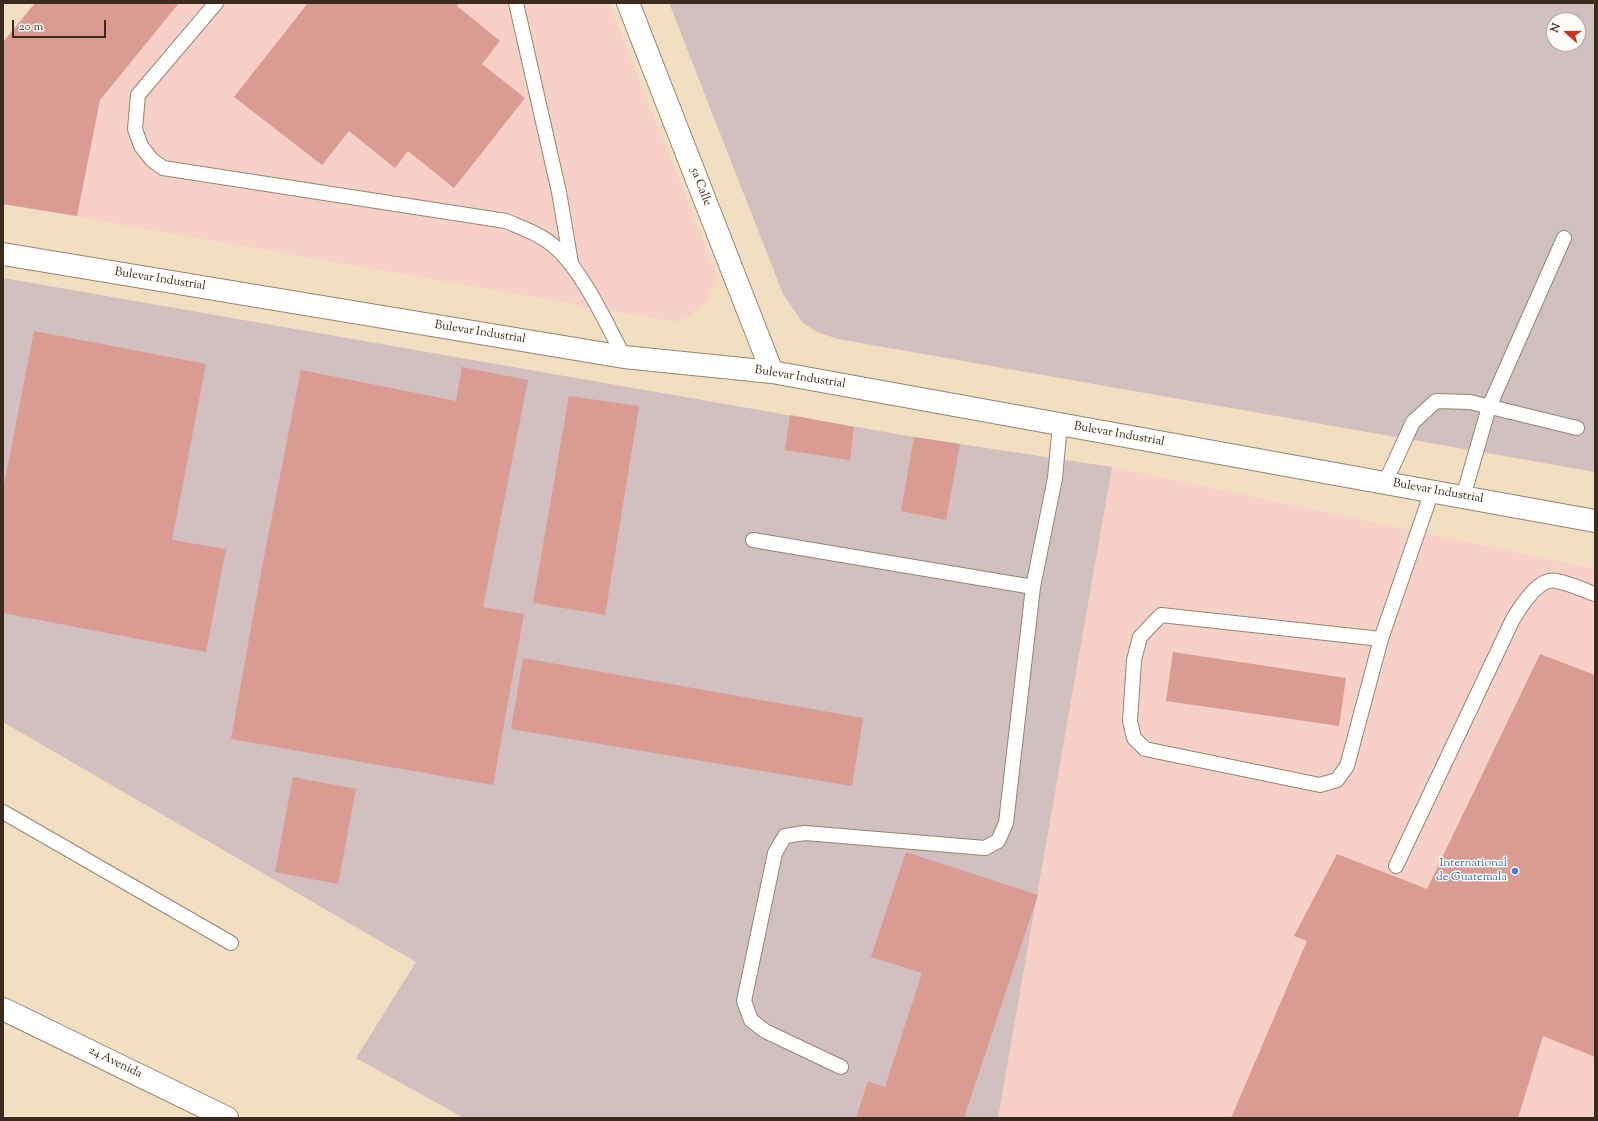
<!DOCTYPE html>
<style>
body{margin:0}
#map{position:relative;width:1598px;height:1121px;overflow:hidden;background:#f2dec1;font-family:"Sorts Mill Goudy",serif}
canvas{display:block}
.frame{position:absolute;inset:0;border:4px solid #3b2a1e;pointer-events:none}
.north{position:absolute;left:1546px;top:12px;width:40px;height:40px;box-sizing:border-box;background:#fdfcf7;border:1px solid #afa8a0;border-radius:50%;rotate:291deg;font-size:11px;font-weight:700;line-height:16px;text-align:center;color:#3b2a1e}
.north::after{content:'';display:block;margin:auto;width:14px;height:18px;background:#c8321e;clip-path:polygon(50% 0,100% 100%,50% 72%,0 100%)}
.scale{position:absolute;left:12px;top:20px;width:94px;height:18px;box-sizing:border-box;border:2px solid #3b2a1e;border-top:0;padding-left:5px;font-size:12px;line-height:14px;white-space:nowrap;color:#3b2a1e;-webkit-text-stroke:3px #fdfcf7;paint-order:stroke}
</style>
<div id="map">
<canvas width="1598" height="1121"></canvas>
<div class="frame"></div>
<div class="north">N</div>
<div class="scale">20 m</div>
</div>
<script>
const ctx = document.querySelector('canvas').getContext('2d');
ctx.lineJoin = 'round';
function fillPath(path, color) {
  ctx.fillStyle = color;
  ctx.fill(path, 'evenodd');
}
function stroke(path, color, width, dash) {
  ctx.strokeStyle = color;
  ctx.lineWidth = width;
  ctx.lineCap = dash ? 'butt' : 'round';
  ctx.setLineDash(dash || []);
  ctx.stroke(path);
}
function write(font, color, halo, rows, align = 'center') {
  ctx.font = font + ' "Sorts Mill Goudy",serif';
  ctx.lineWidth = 3;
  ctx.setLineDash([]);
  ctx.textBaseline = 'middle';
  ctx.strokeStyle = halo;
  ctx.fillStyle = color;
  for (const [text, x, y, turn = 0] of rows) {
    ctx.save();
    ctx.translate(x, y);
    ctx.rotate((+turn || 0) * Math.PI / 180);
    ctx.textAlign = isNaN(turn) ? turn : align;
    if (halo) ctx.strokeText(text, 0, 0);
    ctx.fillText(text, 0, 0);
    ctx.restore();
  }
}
fillPath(new Path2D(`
 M 35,3 L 609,3 L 717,275 L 715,285 L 707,300 L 696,310 L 687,317 L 676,322 L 3,204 L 3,42 Z
 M 1112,467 L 1595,569 L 1595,1118 L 998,1118 Z`), '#f7d1c8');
fillPath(new Path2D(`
 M 669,3 L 1595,3 L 1595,472 L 838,339 L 817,332 L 803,323 L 783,294 ZM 1554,20 L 1578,20 L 1578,44 L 1554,44 Z
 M 3,278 L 914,437 L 1112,467 L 998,1118 L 464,1118 L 356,1058 L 416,962 L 3,722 Z`), '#d2bfc0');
fillPath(new Path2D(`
 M 35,3 L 179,3 L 100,100 L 77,216 L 3,204 L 3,42 Z
 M 308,3 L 459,3 L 457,6 L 500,41 L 482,64 L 525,98 L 454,188 L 408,151 L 395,168 L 349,131 L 322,165 L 234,97 Z
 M 34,331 L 206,364 L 172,540 L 226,549 L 206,652 L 3,613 L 3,490 Z
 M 462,367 L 528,380 L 483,607 L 524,614 L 493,785 L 231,739 L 262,567 L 301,370 L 456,401 Z
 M 569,396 L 639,406 L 605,615 L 533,603 Z
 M 790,415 L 854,427 L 850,460 L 785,450 Z
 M 914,437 L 960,444 L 946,520 L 901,511 Z
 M 1173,652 L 1346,678 L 1339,726 L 1166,701 Z
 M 1540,654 L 1595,675 L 1595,1057 L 1543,1036 L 1518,1118 L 1231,1118 L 1307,941 L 1294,936 L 1337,854 L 1427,889 Z
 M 523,658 L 863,718 L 852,786 L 511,729 Z
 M 293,777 L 356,789 L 338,884 L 275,872 Z
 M 906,852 L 1038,895 L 964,1118 L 856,1118 L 868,1081 L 885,1087 L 922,973 L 871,957 Z`), '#d99b92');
const service = new Path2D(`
 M 216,3 L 138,95 L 135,129 L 141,146 L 152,160 L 163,168 L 506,221 C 522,228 540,234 554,246 C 583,271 606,323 624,357
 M 516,3 L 559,192 L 571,263
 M 1385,483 L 1413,422 L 1436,401 L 1470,402 L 1577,428
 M 1463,497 L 1489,407 L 1564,238
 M 753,540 L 1033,587
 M 1381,639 L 1161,615 L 1140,637 L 1134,660 L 1130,721 L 1134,738 L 1145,749 L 1320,785 L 1337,780 L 1347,766 L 1381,639 L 1432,491
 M 3,812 L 231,943
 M 1396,866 L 1513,619 C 1521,606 1539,577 1556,581 C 1569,583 1583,590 1595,594
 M 841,1067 L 765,1031 L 751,1020 L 744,1001 L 775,853 L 785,836 L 805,833 L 985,848 L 998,841 L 1006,823 L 1033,587 L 1055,478 L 1060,424`);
const minor = new Path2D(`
 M 628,3 L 772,372
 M 3,254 L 624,357 L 772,372 L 1595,521
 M 3,1009 L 227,1118`);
stroke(service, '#968470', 16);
stroke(minor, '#968470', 24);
stroke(service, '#fff', 14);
stroke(minor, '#fff', 22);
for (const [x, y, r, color] of [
 [1515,871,4,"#3f7fe0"]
]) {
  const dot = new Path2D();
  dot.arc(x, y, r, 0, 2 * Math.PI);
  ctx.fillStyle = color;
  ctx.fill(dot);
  stroke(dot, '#fdfcf7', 1.5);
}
write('12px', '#3b2a1e', '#fdfcf7', [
 ["5a Calle",700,187,69],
 ["Bulevar Industrial",160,280,9],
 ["Bulevar Industrial",480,333,9],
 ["Bulevar Industrial",800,378,9],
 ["Bulevar Industrial",1119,435,10],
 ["Bulevar Industrial",1438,492,10],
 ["24 Avenida",115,1063,26]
]);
write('12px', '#366cbe', '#fdfcf7', [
 ["International",1507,864],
 ["de Guatemala",1507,878]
], 'right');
</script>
